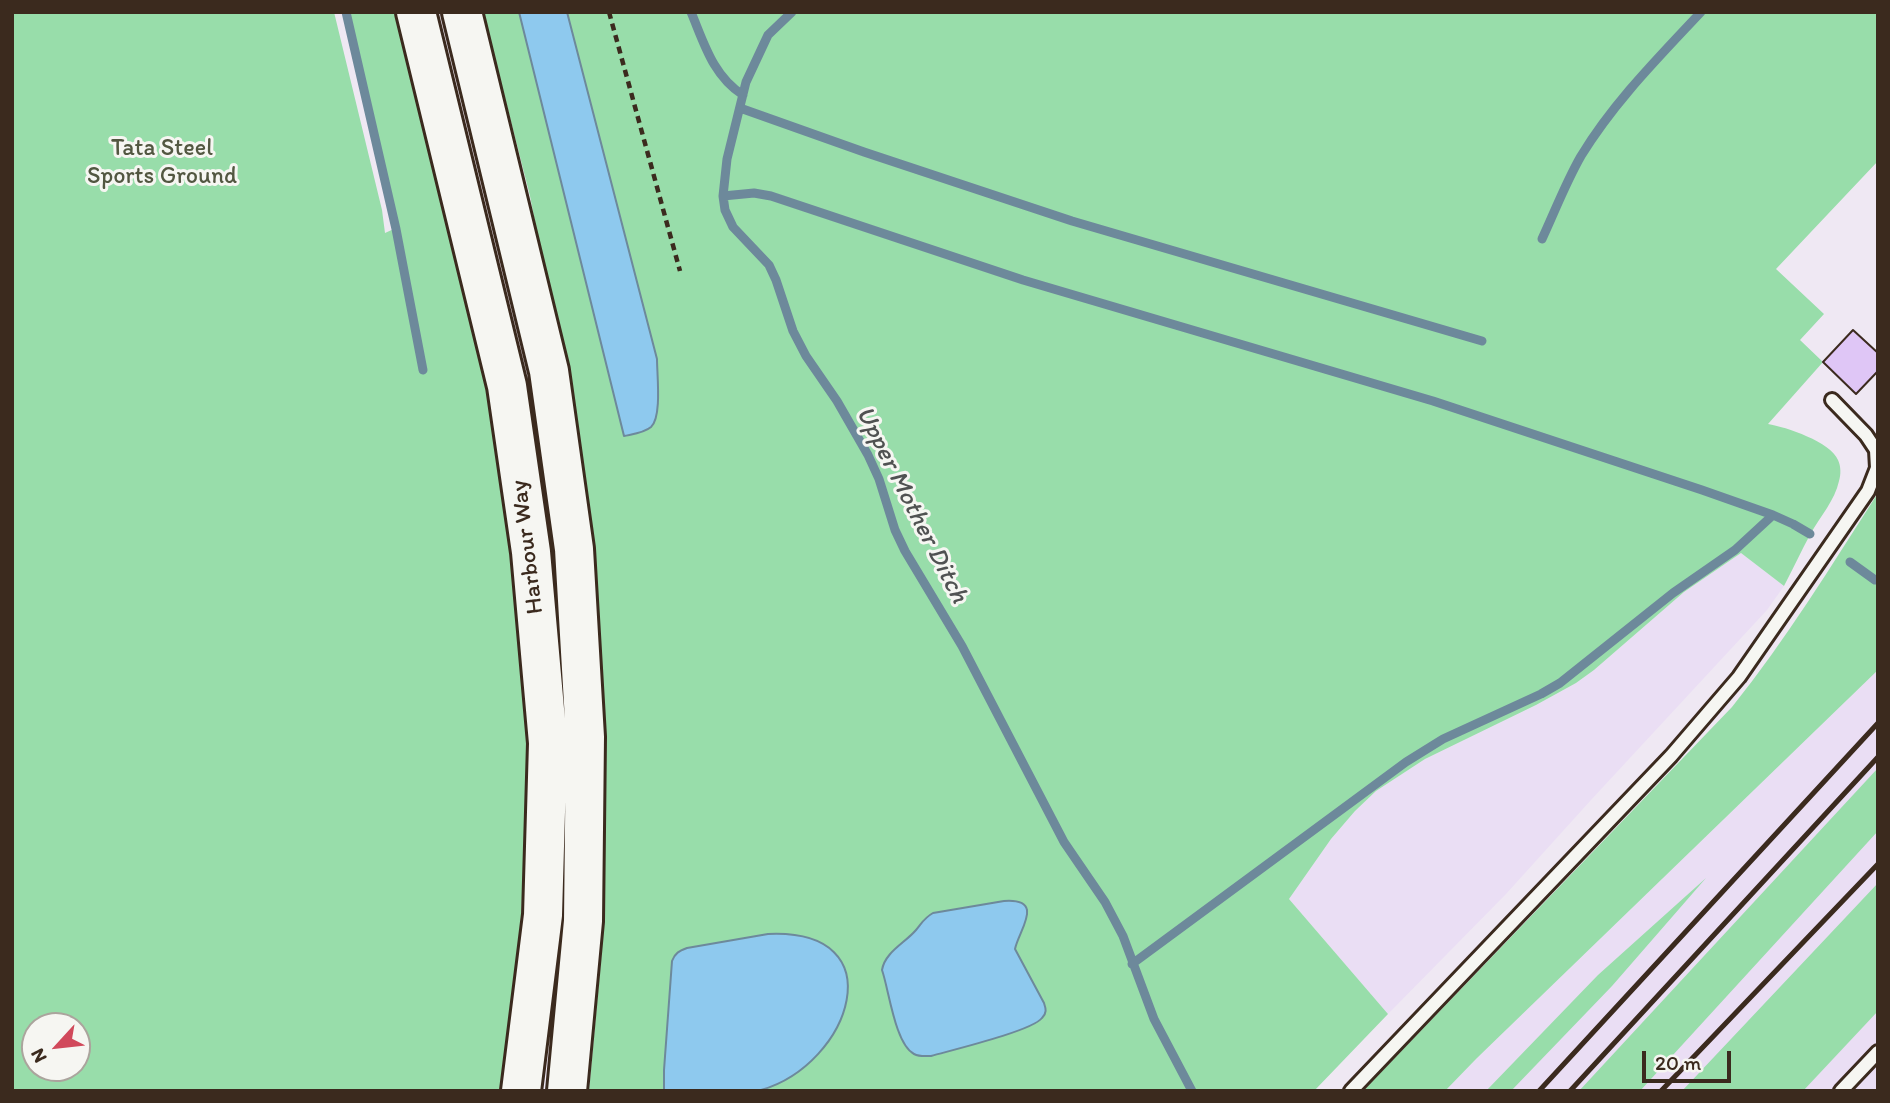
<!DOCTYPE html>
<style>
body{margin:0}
#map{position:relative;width:1890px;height:1103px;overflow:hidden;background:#efe8f3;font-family:Itim,sans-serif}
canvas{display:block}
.frame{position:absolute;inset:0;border:14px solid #3b2a1e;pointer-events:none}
.north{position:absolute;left:21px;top:1012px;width:70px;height:70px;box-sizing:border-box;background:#f6f6f2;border:2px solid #aba49d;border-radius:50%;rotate:243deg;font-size:19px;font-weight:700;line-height:28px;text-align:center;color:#3b2a1e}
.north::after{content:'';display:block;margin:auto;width:24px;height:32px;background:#d1495b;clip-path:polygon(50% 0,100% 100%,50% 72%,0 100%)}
.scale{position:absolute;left:1642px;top:1051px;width:89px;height:32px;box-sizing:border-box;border:4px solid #3b2a1e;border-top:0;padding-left:9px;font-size:21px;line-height:24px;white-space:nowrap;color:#3b2a1e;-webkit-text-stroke:5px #f6f6f2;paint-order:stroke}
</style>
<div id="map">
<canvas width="1890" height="1103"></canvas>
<div class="frame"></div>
<div class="north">N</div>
<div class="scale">20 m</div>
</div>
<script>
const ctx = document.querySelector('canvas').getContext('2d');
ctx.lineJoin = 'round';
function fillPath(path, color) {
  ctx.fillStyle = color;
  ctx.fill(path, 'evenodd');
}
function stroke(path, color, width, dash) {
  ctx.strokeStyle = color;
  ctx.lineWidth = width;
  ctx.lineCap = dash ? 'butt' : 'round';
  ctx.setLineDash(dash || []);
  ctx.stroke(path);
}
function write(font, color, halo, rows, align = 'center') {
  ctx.font = font + ' Itim,sans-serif';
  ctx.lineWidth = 6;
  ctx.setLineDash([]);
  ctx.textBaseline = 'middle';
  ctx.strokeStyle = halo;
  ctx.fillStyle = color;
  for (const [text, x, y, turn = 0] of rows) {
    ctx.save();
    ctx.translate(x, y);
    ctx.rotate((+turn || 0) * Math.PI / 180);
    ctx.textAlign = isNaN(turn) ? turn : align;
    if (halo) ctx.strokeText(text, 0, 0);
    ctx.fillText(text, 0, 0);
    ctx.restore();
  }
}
fillPath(new Path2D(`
 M 1741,553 L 1784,586 L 1767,610 L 1591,800 L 1506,894 L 1388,1014 L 1289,899 L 1331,839 L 1355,811 L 1376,791 L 1396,778 L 1425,759 L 1536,705 L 1576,683 L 1594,670 L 1684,592 Z
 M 1878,670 L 1878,1091 L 1445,1091 L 1477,1058 Z`), '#eadef4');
fillPath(new Path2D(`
 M 12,12 L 334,12 L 382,210 L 385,233 L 396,228 L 346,12 L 402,12 L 481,325 L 508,483 L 513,571 L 526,723 L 528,790 L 520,933 L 505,1091 L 12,1091 ZM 35,1026 L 77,1026 L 77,1068 L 35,1068 Z
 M 483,12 L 1878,12 L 1878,161 L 1776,269 L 1824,314 L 1800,340 L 1823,362 L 1768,424 C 1786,427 1831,442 1838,460 C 1841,466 1841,475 1839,481 C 1835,500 1820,517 1811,533 C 1801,551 1793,569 1784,586 L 1741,553 L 1684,592 L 1594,670 L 1576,683 L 1536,705 L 1425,759 L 1376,791 L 1355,811 L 1331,839 L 1289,899 L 1388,1014 L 1314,1091 L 589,1091 L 602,948 L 603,790 L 601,688 L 584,479 L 530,196 Z
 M 1878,493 L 1878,670 L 1477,1058 L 1445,1091 L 1363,1091 L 1732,707 C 1786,640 1831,566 1878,493 Z
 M 1878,768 L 1878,831 L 1640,1091 L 1579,1091 Z
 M 1706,878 L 1612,986 L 1511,1091 L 1486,1091 L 1598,975 Z
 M 1878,883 L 1878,1011 L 1803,1091 L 1682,1091 Z`), '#98ddaa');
const water = new Path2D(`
 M 519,12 L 567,12 L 657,359 C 657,375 662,417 651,427 C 644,433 633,434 624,436 Z
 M 1004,901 C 1046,898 1019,930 1015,949 L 1044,1003 C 1046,1009 1047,1013 1042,1018 C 1032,1031 952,1050 931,1056 C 925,1056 920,1057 914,1054 C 895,1044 889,990 882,970 C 885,952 905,943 916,930 C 922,923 924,918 933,913 Z
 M 768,934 C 897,928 851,1064 761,1090 C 753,1092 743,1091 734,1091 C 711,1091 688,1091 664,1091 L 664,1070 L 672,961 C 675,953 679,951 687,948 Z`);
fillPath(water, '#8ec9ee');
stroke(water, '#6d899b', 2);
stroke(new Path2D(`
 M 346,12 L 396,229 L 423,370
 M 691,12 C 704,43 713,76 743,95
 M 792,12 L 768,35 L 746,82 L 727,159 L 723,196 L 725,210 L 733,227 L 769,265 L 776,280 L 793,331 L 806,356 L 837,401 L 868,455 L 879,479 L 895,530 L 905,551 L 962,646 L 1064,842 L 1105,902 L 1123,936 L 1154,1019 L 1192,1091
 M 740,108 L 864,152 L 1072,221 L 1482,341
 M 723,196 L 754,193 L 771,196 L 1023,280 L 1433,401 L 1702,490 L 1773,515 L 1793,524 L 1810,534
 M 1542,239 C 1555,211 1566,182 1581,156 C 1614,102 1658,58 1701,12
 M 1850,562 L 1875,580
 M 1132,964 L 1406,762 L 1443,739 L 1541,694 L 1560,683 L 1673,593 L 1735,550 L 1773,515`), '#6d899b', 9);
const building = new Path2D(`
 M 1853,330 L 1878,353 L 1878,371 L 1856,394 L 1823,362 Z`);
fillPath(building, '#dfc6f6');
stroke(building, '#3b2a1e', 2);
const service = new Path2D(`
 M 1351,1091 L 1671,756 L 1739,677 L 1868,491 L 1877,468 L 1876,450 L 1866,435 L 1832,400
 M 1841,1091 L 1878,1052`);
const primary = new Path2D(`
 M 416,12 L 507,386 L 531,552 L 548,743 L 543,915 L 521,1091
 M 462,12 L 549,371 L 574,549 L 585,737 L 583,921 L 567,1091`);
stroke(service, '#3b2a1e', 18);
stroke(primary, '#3b2a1e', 44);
stroke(new Path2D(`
 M 609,12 L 680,271`), '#3b2a1e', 4.5, [7, 5]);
stroke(service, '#f6f6f2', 12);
stroke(primary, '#f6f6f2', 38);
stroke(new Path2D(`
 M 1539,1091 L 1878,723
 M 1570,1091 L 1878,757
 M 1661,1091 L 1878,864`), '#3b2a1e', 5);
write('24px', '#525741', '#f6f6f2', [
 ["Tata Steel",162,149],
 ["Sports Ground",162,177]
]);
write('24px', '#3b2a1e', '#f6f6f2', [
 ["Harbour Way",528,547,-97]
]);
write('italic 26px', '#505252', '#f6f6f2', [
 ["Upper Mother Ditch",911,505,63]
]);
</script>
